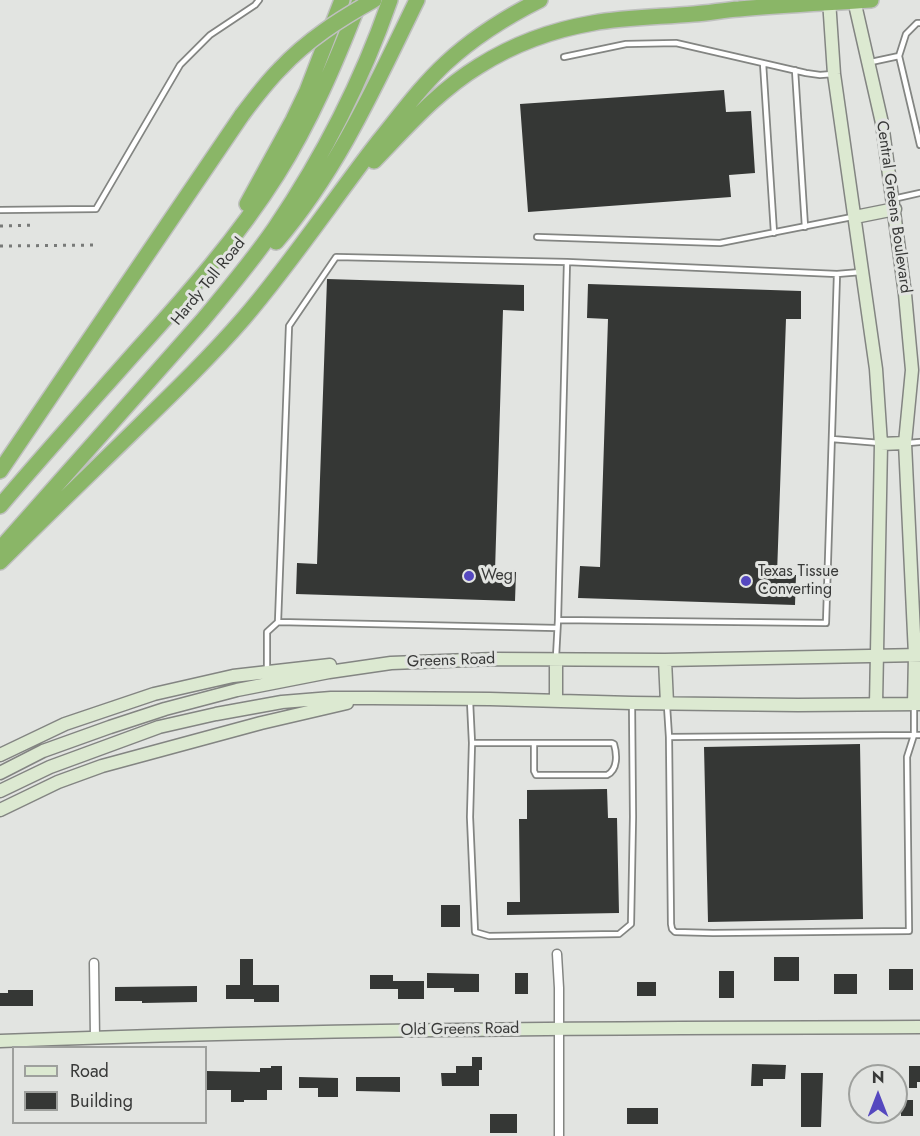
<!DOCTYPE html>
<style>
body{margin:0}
#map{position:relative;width:920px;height:1136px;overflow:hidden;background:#e2e4e1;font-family:Jost,sans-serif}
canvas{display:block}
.legend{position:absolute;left:12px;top:1046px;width:195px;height:78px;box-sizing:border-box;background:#e2e4e1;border:2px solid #9ea09d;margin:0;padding:8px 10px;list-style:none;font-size:18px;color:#383938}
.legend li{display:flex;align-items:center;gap:12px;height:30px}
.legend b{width:30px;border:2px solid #9ea09d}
.north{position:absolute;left:848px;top:1064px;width:60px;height:60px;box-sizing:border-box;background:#e2e4e1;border:2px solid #9ea09d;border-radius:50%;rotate:0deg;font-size:16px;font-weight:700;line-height:24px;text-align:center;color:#383938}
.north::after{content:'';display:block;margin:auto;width:21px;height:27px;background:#5548bf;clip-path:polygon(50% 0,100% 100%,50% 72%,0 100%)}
</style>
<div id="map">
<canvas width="920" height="1136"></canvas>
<ul class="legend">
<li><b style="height:8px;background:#dce9d1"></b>Road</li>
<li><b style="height:16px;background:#353735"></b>Building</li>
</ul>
<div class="north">N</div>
</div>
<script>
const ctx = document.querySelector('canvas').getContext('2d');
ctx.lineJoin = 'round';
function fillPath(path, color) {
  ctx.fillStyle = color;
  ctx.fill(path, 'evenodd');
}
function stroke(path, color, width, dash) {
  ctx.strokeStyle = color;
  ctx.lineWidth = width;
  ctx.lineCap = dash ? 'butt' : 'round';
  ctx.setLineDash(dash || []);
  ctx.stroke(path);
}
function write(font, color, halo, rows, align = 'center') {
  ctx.font = font + ' Jost,sans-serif';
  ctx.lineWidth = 6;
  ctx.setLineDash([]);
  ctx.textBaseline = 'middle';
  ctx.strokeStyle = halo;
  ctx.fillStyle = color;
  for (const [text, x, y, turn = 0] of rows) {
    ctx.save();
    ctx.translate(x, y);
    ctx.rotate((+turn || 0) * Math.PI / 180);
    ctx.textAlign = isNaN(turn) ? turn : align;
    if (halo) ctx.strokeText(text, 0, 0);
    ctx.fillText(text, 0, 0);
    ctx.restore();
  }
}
fillPath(new Path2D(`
 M 724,90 L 726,112 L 751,111 L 755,173 L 729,175 L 731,197 L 528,212 L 520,104 Z
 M 327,279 L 524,285 L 524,311 L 503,310 L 495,571 L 516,572 L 515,601 L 296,594 L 297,563 L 317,564 Z
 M 588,284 L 801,291 L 801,319 L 786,319 L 777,574 L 796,575 L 795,605 L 578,598 L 580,566 L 600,567 L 608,319 L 587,318 Z
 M 860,744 L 863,919 L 708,922 L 704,747 Z
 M 607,789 L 608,818 L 617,818 L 619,913 L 507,915 L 507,902 L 520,902 L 519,819 L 527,819 L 527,790 Z
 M 441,905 L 460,905 L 460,927 L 441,927 Z
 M 774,957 L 799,957 L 799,981 L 774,981 Z
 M 240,959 L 253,959 L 253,985 L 279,985 L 279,1002 L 254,1002 L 254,999 L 226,999 L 226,985 L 240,985 Z
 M 889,969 L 913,969 L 913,990 L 889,990 Z
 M 719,971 L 734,971 L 734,998 L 719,998 Z
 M 427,973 L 479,974 L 479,992 L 454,992 L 454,988 L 427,988 Z
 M 515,973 L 528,973 L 528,994 L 515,994 Z
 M 834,974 L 857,974 L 857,994 L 834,994 Z
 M 370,975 L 393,975 L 393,981 L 424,981 L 424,999 L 398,999 L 398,989 L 370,989 Z
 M 637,982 L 656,982 L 656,996 L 637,996 Z
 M 197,986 L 197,1002 L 142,1003 L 142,1001 L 115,1001 L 115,987 Z
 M 8,990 L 33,990 L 33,1006 L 0,1006 L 0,993 L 8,993 Z
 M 472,1057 L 482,1057 L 482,1070 L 479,1070 L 479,1086 L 442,1086 L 441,1073 L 456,1073 L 456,1066 L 472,1066 Z
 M 752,1064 L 786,1065 L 785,1079 L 763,1079 L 763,1086 L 751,1086 Z
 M 271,1066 L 282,1066 L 282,1090 L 267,1090 L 267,1100 L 244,1100 L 244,1102 L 231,1102 L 231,1090 L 206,1090 L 206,1071 L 260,1072 L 260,1068 L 271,1068 Z
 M 909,1066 L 920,1066 L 920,1082 L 917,1082 L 917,1088 L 909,1088 Z
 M 801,1073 L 823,1073 L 821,1127 L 801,1127 Z
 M 299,1077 L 338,1078 L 338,1097 L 318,1097 L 318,1088 L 299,1088 Z
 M 356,1077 L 400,1077 L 400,1092 L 356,1091 Z
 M 901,1100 L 913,1100 L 913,1116 L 901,1116 Z
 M 627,1108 L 658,1108 L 658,1124 L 627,1124 Z
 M 490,1114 L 517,1114 L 517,1133 L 490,1133 Z`), '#353735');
const lane = new Path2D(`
 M 899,56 L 920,145
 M 564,57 L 626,44 L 676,43 L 806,73 L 820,75 L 833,74
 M 871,62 L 899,56 L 906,34 L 917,23 L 920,23
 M 763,63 L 774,233
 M 795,70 L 805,227
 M 893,199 L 920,193
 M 0,210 L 96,209 L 180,65 L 210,35 L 255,5 L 259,0
 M 537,237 L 720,243 L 852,217
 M 837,274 L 861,272
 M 832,439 L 880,443
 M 908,443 L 920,442
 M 558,620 L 826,623 L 837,274 L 567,262
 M 556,657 L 558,620 L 567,262 L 336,257 L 289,326 L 278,622 L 557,628
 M 267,672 L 267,632 L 278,622
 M 470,701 L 472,743 L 470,817 L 475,932 L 489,936 L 619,934 L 631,924 L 633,817 L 632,703
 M 914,704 L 914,735 L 920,735
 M 667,706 L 669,737 L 914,735 L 907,757 L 909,931 L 713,933 L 675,932 L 672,929 L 671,924 L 669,737
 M 472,743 C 519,743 565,743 612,743 L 614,744 C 617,754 618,770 607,775 L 536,775 L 534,771 L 534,743`);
const street = new Path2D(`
 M 557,954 L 559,988 L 559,1136
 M 94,963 L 95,1038`);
const secondary = new Path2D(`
 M 829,0 L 834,74 L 876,369 L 881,444 L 876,704
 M 854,0 L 882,123 L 905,294 L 912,370 L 905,443 L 915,655 L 914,704
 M 855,217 L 895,209
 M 881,444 L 905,443
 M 665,660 L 667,703
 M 556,700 L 556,660
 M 0,755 L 65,724 L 154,694 L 233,676 L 330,665
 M 0,773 L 43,751 L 110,727 L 165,709 L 237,690 L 329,672 L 391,663 L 495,659 L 665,660 L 920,655
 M 0,791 L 50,767 L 159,727 L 216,714 L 282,702 L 331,698 L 373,698 L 490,699 L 632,703 L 798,705 L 920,704
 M 0,810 L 58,782 L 102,766 L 261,723 L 347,703
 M 0,1041 C 306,1029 613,1028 920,1027`);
const highway = new Path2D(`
 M 374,161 C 407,127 438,91 479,66 C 514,44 552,30 593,23 C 626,17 660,17 694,14 C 709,13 724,10 739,9 C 783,5 827,3 871,0
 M 247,204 L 293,120 L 307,91 L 342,0
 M 276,242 C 338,170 376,84 417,0
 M 0,471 L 242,115
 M 0,506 C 45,453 92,401 138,349 C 188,294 237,238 277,175 C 311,121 336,62 359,3
 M 0,549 L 202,321 C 227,291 253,260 275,228 C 323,157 362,81 390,0
 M 0,562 C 46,516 93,471 139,426 C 175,391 211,356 244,318 C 292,262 333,200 378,142 C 400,115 421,86 446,63 C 474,37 506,17 540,0`);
stroke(lane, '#838582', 8);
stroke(street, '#838582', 11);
stroke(secondary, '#838582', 15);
stroke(highway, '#bfc0bf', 18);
stroke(lane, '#fff', 4.5);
stroke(street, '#fff', 8);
stroke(secondary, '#dce9d1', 12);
stroke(highway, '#8ab667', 15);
stroke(new Path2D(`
 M 0,226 L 36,225
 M 0,246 L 98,245`), '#787a78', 3, [3, 6]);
const highwayBridge = new Path2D(`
 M 242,115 C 254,99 266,83 280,69 C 307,40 340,19 374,0`);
stroke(highwayBridge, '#bfc0bf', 18, []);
stroke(highwayBridge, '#8ab667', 15);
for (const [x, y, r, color] of [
 [469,576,6,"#5548bf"],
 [746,581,6,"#5548bf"]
]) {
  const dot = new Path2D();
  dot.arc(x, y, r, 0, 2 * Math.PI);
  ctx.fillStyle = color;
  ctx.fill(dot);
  stroke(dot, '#e2e4e1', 2);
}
write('16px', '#383938', '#e2e4e1', [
 ["Central Greens Boulevard",893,207,82],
 ["Hardy Toll Road",209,282,-51],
 ["Greens Road",451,661,-2],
 ["Old Greens Road",460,1030,-1]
]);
write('16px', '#383938', '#e2e4e1', [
 ["Texas Tissue",758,572],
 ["Converting",758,590],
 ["Weg",481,576]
], 'left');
</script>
